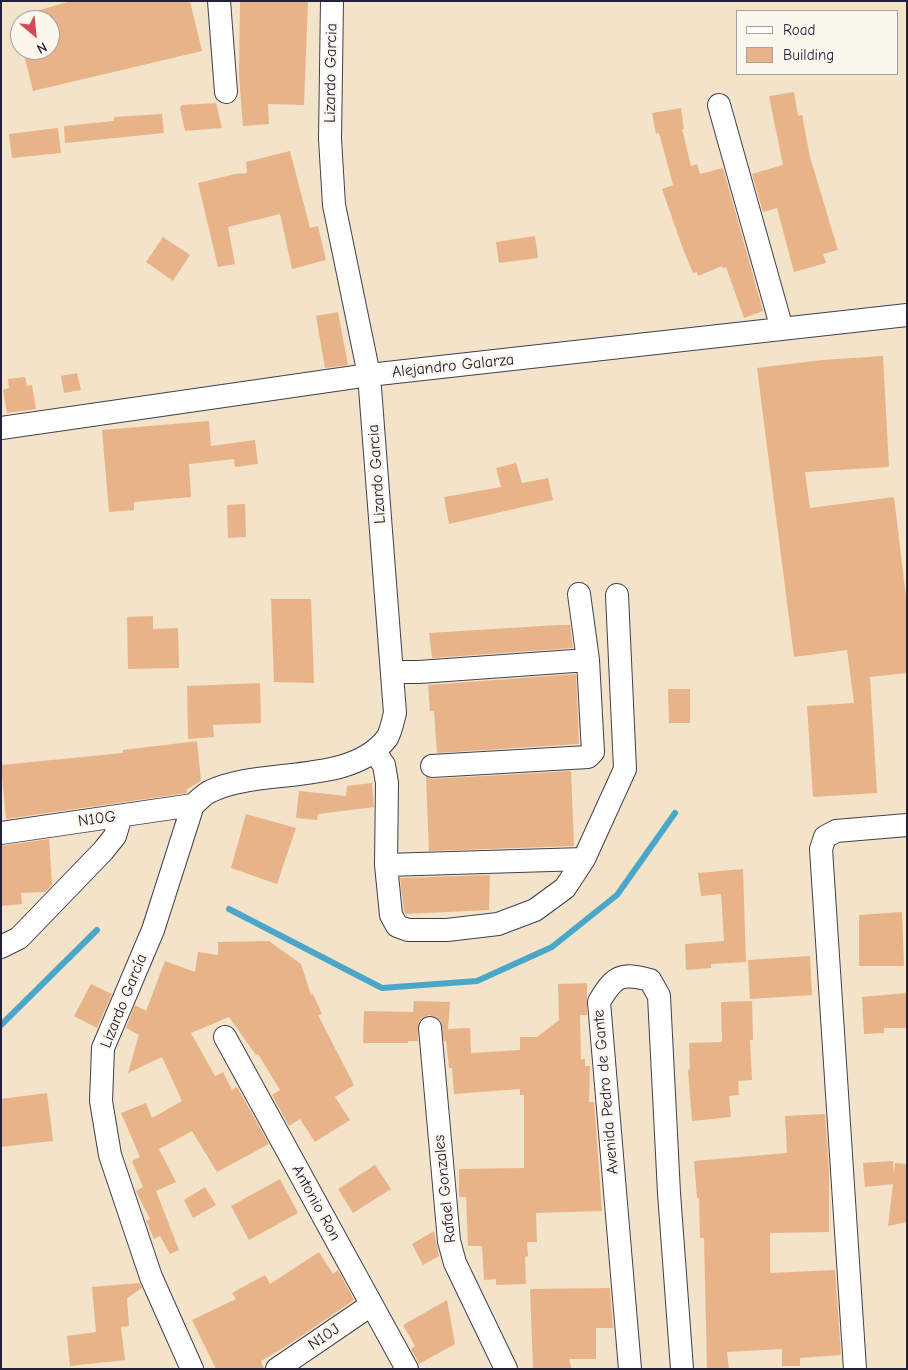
<!DOCTYPE html>
<meta charset="utf-8">
<style>
body{margin:0}
#map{position:relative;width:908px;height:1370px;overflow:hidden;background:#f3e3c8;font-family:"Comic Neue",sans-serif}
canvas{display:block}
.frame{position:absolute;inset:0;border:2px solid #22223b;pointer-events:none}
.legend{position:absolute;left:736px;top:10px;width:162px;height:65px;box-sizing:border-box;background:#fbf7ec;border:1px solid #a4a2a5;margin:0;padding:6px 9px;list-style:none;font-size:15px;color:#22223b}
.legend li{display:flex;align-items:center;gap:10px;height:25px}
.legend b{width:25px;border:1px solid #a4a2a5}
.north{position:absolute;left:10px;top:10px;width:50px;height:50px;box-sizing:border-box;background:#fbf7ec;border:1px solid #a4a2a5;border-radius:50%;rotate:152deg;font-size:14px;font-weight:700;line-height:20px;text-align:center;color:#22223b}
.north::after{content:'';display:block;margin:auto;width:18px;height:22px;background:#d1495b;clip-path:polygon(50% 0,100% 100%,50% 72%,0 100%)}
</style>
<div id="map">
<canvas width="908" height="1370"></canvas>
<div class="frame"></div>
<ul class="legend">
<li><b style="height:6px;background:#fff"></b>Road</li>
<li><b style="height:14px;background:#e9b389"></b>Building</li>
</ul>
<div class="north">N</div>
</div>
<script>
const ctx = document.querySelector('canvas').getContext('2d');
ctx.lineJoin = 'round';
function stroke(path, color, width, dash) {
  ctx.strokeStyle = color;
  ctx.lineWidth = width;
  ctx.lineCap = dash ? 'butt' : 'round';
  ctx.setLineDash(dash || []);
  ctx.stroke(path);
}
function fillPath(path, color) {
  ctx.fillStyle = color;
  ctx.fill(path, 'evenodd');
}
function write(font, color, halo, rows, align = 'center') {
  ctx.font = font + ' "Comic Neue",sans-serif';
  ctx.lineWidth = 5;
  ctx.setLineDash([]);
  ctx.textBaseline = 'middle';
  ctx.strokeStyle = halo;
  ctx.fillStyle = color;
  for (const [text, x, y, turn = 0] of rows) {
    ctx.save();
    ctx.translate(x, y);
    ctx.rotate((+turn || 0) * Math.PI / 180);
    ctx.textAlign = isNaN(turn) ? turn : align;
    if (halo) ctx.strokeText(text, 0, 0);
    ctx.fillText(text, 0, 0);
    ctx.restore();
  }
}
stroke(new Path2D(`
 M 229,909 L 382,988 L 477,981 L 552,947 L 617,895 L 675,813
 M 1,1025 L 97,930`), '#4ba7c9', 6);
fillPath(new Path2D(`
 M 71,1 L 190,1 L 202,51 L 33,91 L 23,50 L 50,50 L 50,20 L 20,20 L 20,23 L 18,16 Z
 M 240,1 L 308,1 L 304,105 L 268,104 L 269,124 L 243,126 L 239,75 Z
 M 794,92 L 798,116 L 802,115 L 810,157 L 838,250 L 823,254 L 826,263 L 794,272 L 777,208 L 763,212 L 752,174 L 783,165 L 769,96 Z
 M 216,103 L 222,128 L 185,131 L 180,108 L 182,105 Z
 M 681,108 L 684,129 L 682,129 L 691,166 L 697,164 L 700,174 L 723,168 L 763,311 L 744,318 L 726,267 L 723,268 L 722,266 L 698,276 L 697,272 L 693,273 L 683,249 L 662,189 L 673,185 L 659,133 L 656,134 L 652,113 Z
 M 162,114 L 164,133 L 65,143 L 64,126 L 114,121 L 114,117 Z
 M 58,128 L 61,153 L 12,158 L 9,134 Z
 M 290,151 L 310,228 L 318,226 L 326,260 L 292,269 L 280,214 L 228,227 L 235,264 L 218,267 L 198,183 L 235,174 L 247,173 L 246,162 Z
 M 535,236 L 538,258 L 499,263 L 496,242 Z
 M 163,237 L 190,255 L 173,281 L 146,262 Z
 M 338,312 L 348,365 L 325,368 L 316,316 Z
 M 883,356 L 889,467 L 805,472 L 810,508 L 894,497 L 907,605 L 907,673 L 870,677 L 877,793 L 813,797 L 807,706 L 854,703 L 847,650 L 794,657 L 757,368 L 822,360 Z
 M 77,373 L 81,390 L 64,393 L 61,376 Z
 M 25,377 L 27,386 L 32,385 L 36,409 L 7,413 L 3,390 L 9,388 L 8,379 Z
 M 209,421 L 211,446 L 255,440 L 258,464 L 235,467 L 234,459 L 189,464 L 191,497 L 134,502 L 134,510 L 109,512 L 102,430 Z
 M 516,463 L 522,483 L 548,478 L 553,500 L 449,524 L 444,497 L 501,487 L 496,468 Z
 M 245,504 L 246,537 L 228,538 L 227,505 Z
 M 271,599 L 311,599 L 314,683 L 274,682 Z
 M 153,616 L 153,629 L 178,628 L 179,668 L 128,669 L 127,617 Z
 M 558,625 L 570,625 L 573,648 L 432,658 L 429,633 Z
 M 576,674 L 579,744 L 437,753 L 434,711 L 430,711 L 428,685 Z
 M 260,683 L 261,723 L 213,725 L 214,737 L 188,739 L 187,686 Z
 M 668,689 L 690,689 L 690,723 L 669,723 Z
 M 197,741 L 201,781 L 187,789 L 187,793 L 6,819 L 1,765 L 123,753 L 123,750 Z
 M 571,771 L 574,846 L 429,851 L 426,777 L 433,779 Z
 M 372,783 L 374,807 L 318,814 L 317,820 L 296,818 L 299,791 L 346,796 L 347,786 Z
 M 246,814 L 296,828 L 277,884 L 231,868 Z
 M 49,839 L 52,885 L 45,892 L 21,893 L 22,904 L 1,906 L 1,846 Z
 M 743,869 L 746,962 L 711,964 L 711,968 L 686,970 L 685,944 L 724,941 L 721,894 L 701,896 L 698,873 Z
 M 490,875 L 489,910 L 405,914 L 404,911 L 400,878 Z
 M 902,912 L 904,966 L 859,966 L 859,915 Z
 M 269,941 L 301,964 L 311,995 L 313,994 L 322,1014 L 318,1015 L 354,1085 L 335,1097 L 350,1120 L 315,1142 L 300,1119 L 289,1126 L 272,1095 L 280,1090 L 258,1054 L 256,1055 L 229,1017 L 191,1033 L 215,1076 L 223,1072 L 232,1090 L 237,1087 L 269,1144 L 217,1172 L 192,1131 L 159,1149 L 176,1182 L 156,1191 L 179,1250 L 170,1254 L 160,1236 L 154,1239 L 148,1225 L 146,1221 L 150,1219 L 136,1191 L 143,1187 L 132,1161 L 140,1157 L 121,1113 L 146,1103 L 152,1118 L 182,1101 L 162,1057 L 128,1073 L 139,1035 L 126,1028 L 135,1005 L 146,1011 L 165,961 L 195,972 L 198,952 L 218,955 L 218,942 Z
 M 810,956 L 812,995 L 750,999 L 748,960 Z
 M 587,983 L 587,1015 L 580,1015 L 581,1059 L 585,1059 L 585,1066 L 590,1066 L 589,1102 L 594,1102 L 602,1211 L 536,1213 L 537,1242 L 527,1242 L 528,1256 L 525,1257 L 526,1284 L 496,1285 L 496,1279 L 484,1280 L 482,1246 L 468,1246 L 466,1197 L 459,1197 L 459,1169 L 524,1168 L 524,1095 L 520,1095 L 520,1089 L 454,1094 L 452,1068 L 449,1068 L 446,1041 L 444,1041 L 440,1020 L 429,1015 L 422,1018 L 418,1023 L 418,1041 L 408,1041 L 408,1043 L 363,1043 L 364,1011 L 413,1012 L 414,1001 L 450,1002 L 448,1029 L 470,1028 L 471,1053 L 520,1050 L 520,1037 L 537,1037 L 559,1020 L 558,984 Z
 M 91,984 L 112,994 L 97,1028 L 74,1016 Z
 M 907,993 L 907,1028 L 884,1028 L 884,1033 L 864,1034 L 862,997 Z
 M 752,1001 L 753,1040 L 750,1040 L 752,1080 L 738,1081 L 739,1095 L 729,1096 L 731,1117 L 692,1121 L 688,1070 L 690,1069 L 689,1043 L 722,1042 L 721,1002 Z
 M 47,1093 L 53,1141 L 1,1147 L 1,1099 Z
 M 825,1114 L 829,1172 L 829,1232 L 770,1233 L 770,1273 L 835,1270 L 841,1355 L 800,1358 L 800,1366 L 782,1366 L 782,1349 L 727,1352 L 729,1369 L 707,1369 L 704,1238 L 700,1238 L 699,1198 L 697,1198 L 694,1161 L 787,1153 L 785,1116 Z
 M 893,1161 L 894,1175 L 895,1163 L 907,1164 L 907,1222 L 888,1226 L 893,1184 L 865,1187 L 863,1163 Z
 M 375,1165 L 391,1189 L 353,1213 L 338,1189 Z
 M 280,1179 L 298,1213 L 249,1240 L 231,1206 Z
 M 205,1187 L 216,1205 L 193,1218 L 184,1200 Z
 M 434,1231 L 439,1256 L 423,1265 L 412,1244 Z
 M 319,1252 L 333,1274 L 338,1270 L 354,1300 L 288,1345 L 261,1361 L 264,1369 L 216,1369 L 192,1320 L 236,1299 L 232,1293 L 265,1275 L 270,1284 Z
 M 139,1283 L 142,1288 L 127,1298 L 129,1326 L 121,1327 L 125,1360 L 70,1366 L 67,1336 L 96,1332 L 92,1287 Z
 M 610,1288 L 613,1328 L 596,1328 L 596,1359 L 569,1359 L 572,1369 L 533,1369 L 530,1289 Z
 M 447,1300 L 455,1344 L 419,1364 L 411,1349 L 415,1346 L 403,1325 Z`), '#e9b389');
const minor = new Path2D(`
 M 219,1 L 226,92
 M 719,105 L 782,329
 M 1,428 L 369,375 L 907,315
 M 392,672 L 419,672 L 588,660
 M 374,751 L 384,765 L 387,783 L 386,865 L 391,915 L 397,926 L 408,930 L 447,930 L 498,924 L 535,910 L 565,888 L 584,859 L 625,769 L 617,595
 M 432,766 L 588,757 L 593,752 L 588,660 L 579,594
 M 193,805 C 198,801 204,794 211,791 C 261,767 351,786 387,738 C 391,732 393,720 395,713 L 369,375 L 334,205 L 330,139 L 332,1
 M 1,833 L 193,805
 M 386,865 L 584,859
 M 1,947 L 19,938 L 103,851 L 115,836 L 121,816
 M 430,1028 L 449,1241 L 455,1263 L 506,1369
 M 225,1037 L 407,1369
 M 192,1369 L 151,1277 L 110,1155 L 101,1101 L 103,1048 L 153,930 L 193,805
 M 277,1369 L 371,1305
 M 630,1369 L 599,1002 C 614,976 621,972 650,980 L 659,996 L 669,1193 L 682,1369
 M 855,1369 L 821,849 L 825,837 L 836,831 L 907,825`);
stroke(minor, '#413f50', 24);
stroke(minor, '#fff', 22);
write('16px', '#22223b', '#fbf7ec', [
 ["Lizardo Garcia",331,73,-89],
 ["Alejandro Galarza",453,366,-6],
 ["Lizardo Garcia",377,474,-94],
 ["N10G",97,819,-8],
 ["Lizardo García",124,1001,-68],
 ["Avenida Pedro de Gante",606,1092,-95],
 ["Rafael Gonzales",445,1189,-96],
 ["Antonio Ron",316,1203,61],
 ["N10J",324,1337,-34]
]);
</script>
